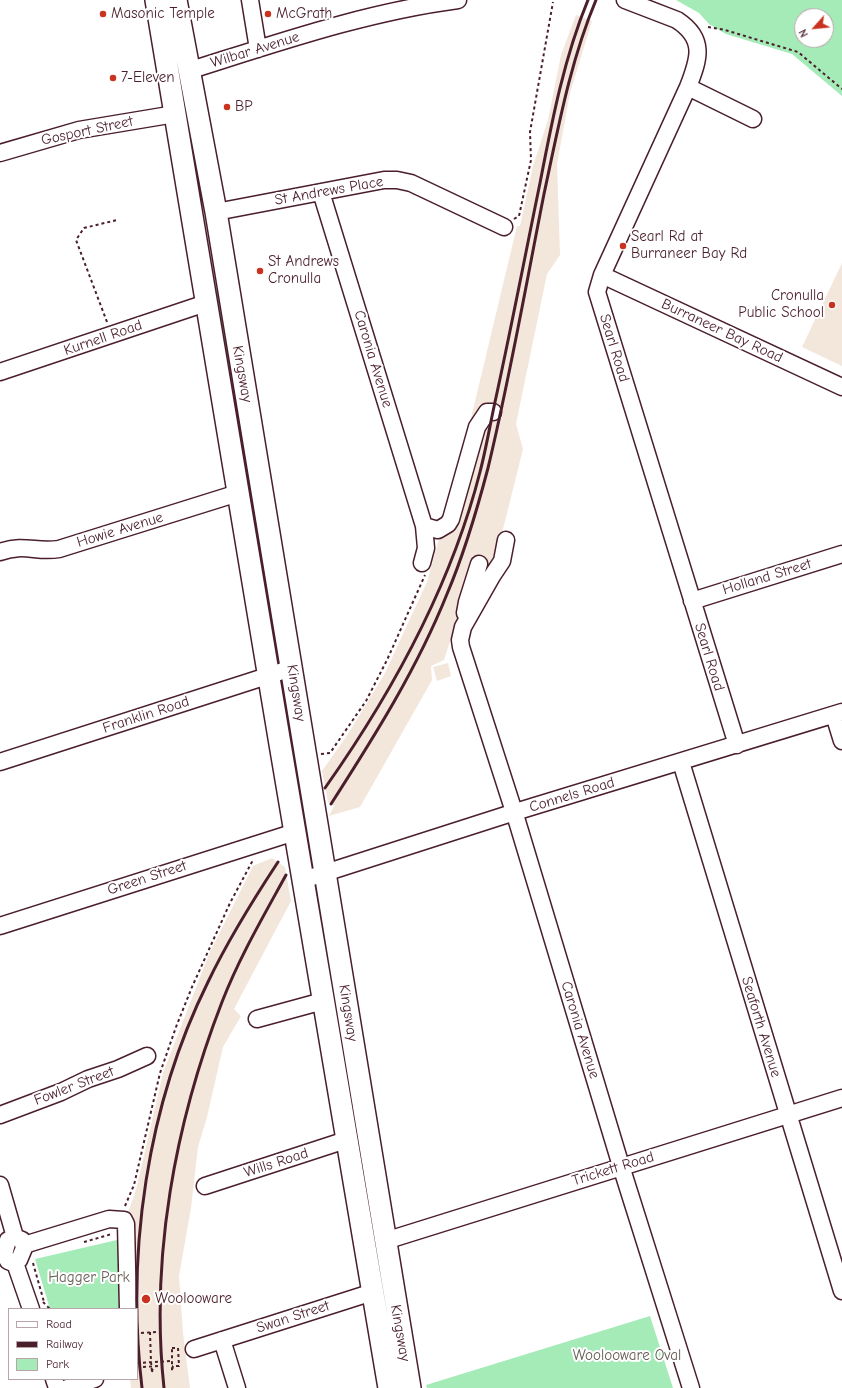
<!DOCTYPE html>
<style>
body{margin:0}
#map{position:relative;width:842px;height:1388px;overflow:hidden;background:#fff;font-family:"Comic Neue",sans-serif}
canvas{display:block}
.legend{position:absolute;left:8px;top:1308px;width:130px;height:72px;box-sizing:border-box;background:#fff;border:1px solid #b7a5aa;margin:0;padding:5px 7px;list-style:none;font-size:12px;color:#4a1f2b}
.legend li{display:flex;align-items:center;gap:8px;height:20px}
.legend b{width:20px;border:1px solid #b7a5aa}
.north{position:absolute;left:794px;top:8px;width:40px;height:40px;box-sizing:border-box;background:#fff;border:1px solid #b7a5aa;border-radius:50%;rotate:243deg;font-size:11px;font-weight:700;line-height:16px;text-align:center;color:#4a1f2b}
.north::after{content:'';display:block;margin:auto;width:14px;height:18px;background:#c8321e;clip-path:polygon(50% 0,100% 100%,50% 72%,0 100%)}
</style>
<div id="map">
<canvas width="842" height="1388"></canvas>
<ul class="legend">
<li><b style="height:5px;background:#fff"></b>Road</li>
<li><b style="height:5px;background:#4a1f2b"></b>Railway</li>
<li><b style="height:11px;background:#a4ebb8"></b>Park</li>
</ul>
<div class="north">N</div>
</div>
<script>
const ctx = document.querySelector('canvas').getContext('2d');
ctx.lineJoin = 'round';
function fillPath(path, color) {
  ctx.fillStyle = color;
  ctx.fill(path, 'evenodd');
}
function stroke(path, color, width, dash) {
  ctx.strokeStyle = color;
  ctx.lineWidth = width;
  ctx.lineCap = dash ? 'butt' : 'round';
  ctx.setLineDash(dash || []);
  ctx.stroke(path);
}
function write(font, color, halo, rows, align = 'center') {
  ctx.font = font + ' "Comic Neue",sans-serif';
  ctx.lineWidth = 4;
  ctx.setLineDash([]);
  ctx.textBaseline = 'middle';
  ctx.strokeStyle = halo;
  ctx.fillStyle = color;
  for (const [text, x, y, turn = 0] of rows) {
    ctx.save();
    ctx.translate(x, y);
    ctx.rotate((+turn || 0) * Math.PI / 180);
    ctx.textAlign = isNaN(turn) ? turn : align;
    if (halo) ctx.strokeText(text, 0, 0);
    ctx.fillText(text, 0, 0);
    ctx.restore();
  }
}
fillPath(new Path2D(`
 M 576,15 L 592,21 L 570,93 L 557,164 L 560,255 L 547,274 L 516,424 L 523,449 L 496,557 L 461,607 L 444,660 L 431,666 L 432,680 L 360,807 L 329,816 L 334,806 L 328,802 L 322,771 L 348,734 L 385,673 L 427,582 L 460,464 L 517,226 L 520,226 L 533,166 L 548,120 L 561,55 Z
 M 842,263 L 842,366 L 802,347 Z
 M 448,663 L 451,676 L 437,681 L 433,667 Z
 M 272,858 L 285,867 L 291,901 L 234,1009 L 241,1016 L 223,1047 L 207,1117 L 198,1147 L 191,1208 L 179,1276 L 183,1333 L 190,1388 L 131,1388 L 130,1379 L 137,1379 L 137,1309 L 125,1309 L 121,1233 L 136,1190 L 163,1073 L 209,954 L 253,866 Z`), '#f3e6db');
fillPath(new Path2D(`
 M 676,0 L 842,0 L 842,96 L 792,54 L 726,34 L 709,24 L 699,13 ZM 802,16 L 826,16 L 826,40 L 802,40 Z
 M 219,290 L 224,328 L 221,330 L 215,291 Z
 M 226,338 L 265,572 L 266,603 L 221,340 Z
 M 284,704 L 291,728 L 302,798 L 299,803 Z
 M 330,964 L 368,1197 L 368,1215 L 329,979 Z
 M 117,1240 L 123,1309 L 50,1309 L 35,1259 Z
 M 650,1316 L 673,1388 L 427,1388 L 426,1385 Z`), '#a4ebb8');
const minor = new Path2D(`
 M 250,0 L 258,49
 M 625,0 L 677,20 C 706,39 699,59 688,87 L 602,275 L 597,292 L 737,745
 M 188,71 C 277,43 366,12 458,0
 M 688,87 L 753,119
 M 0,153 L 79,130 L 175,114
 M 321,192 L 424,526 L 426,548 L 422,563
 M 216,212 L 384,180 L 397,180 L 411,183 L 504,227
 M 602,275 L 842,387
 M 0,372 L 206,303
 M 424,526 L 438,530 L 448,524 L 451,519 L 477,427 L 487,412 L 493,412
 M 506,540 L 502,561 L 492,576 L 463,627 L 460,640 L 461,647 L 517,821 L 621,1166 L 691,1388
 M 0,552 C 25,543 36,553 59,549 L 238,493
 M 692,601 L 842,554
 M 465,613 L 467,602 L 479,564
 M 834,715 L 842,741
 M 0,762 L 292,668
 M 681,762 L 842,1291
 M 303,880 L 515,812 L 842,712
 M 0,926 L 295,832
 M 257,1019 L 323,1001
 M 0,1115 L 61,1092 L 88,1079 L 118,1069 L 147,1056
 M 0,1185 L 15,1237
 M 205,1186 L 346,1140
 M 15,1237 L 22,1240 L 24,1248 L 19,1260 L 13,1263 L 8,1261 L 4,1254 L 8,1240 Z
 M 385,1241 L 842,1098
 M 24,1245 L 109,1219 L 124,1220 L 126,1224 L 128,1309
 M 15,1263 L 31,1309
 M 222,1340 L 237,1388
 M 194,1349 L 373,1292
 M 54,1379 L 57,1388
 M 67,1388 L 95,1379`);
const major = new Path2D(`
 M 156,0 L 280,744 L 389,1388
 M 176,0 L 216,212 L 410,1388`);
stroke(minor, '#4a1f2b', 19);
stroke(major, '#4a1f2b', 24);
stroke(new Path2D(`
 M 708,27 L 725,30 L 798,52 L 842,89
 M 514,219 L 519,216 L 531,160 L 530,132 L 553,2
 M 107,322 L 76,240 L 84,228 L 117,220
 M 321,754 L 330,753 L 366,701 L 387,660 L 425,575
 M 125,1206 L 134,1185 L 160,1073 L 176,1027 L 192,987 L 230,903 L 253,860
 M 84,1242 L 112,1234
 M 33,1263 L 44,1302
 M 43,1302 L 50,1309
 M 150,1332 L 151,1362
 M 141,1333 L 157,1332
 M 172,1348 L 178,1348 L 179,1366 L 173,1366 L 172,1371 Z
 M 143,1367 L 159,1366
 M 152,1372 L 153,1367`), '#4a1f2b', 2, [3, 3]);
stroke(minor, '#fff', 16);
stroke(major, '#fff', 21);
stroke(new Path2D(`
 M 325,788 C 392,693 451,586 480,472 C 486,449 490,425 495,402 C 511,329 525,256 540,183 C 552,121 564,58 588,0
 M 331,804 C 374,737 417,669 447,594 C 464,554 477,510 488,468 C 510,377 526,285 544,194 C 558,129 570,62 596,0
 M 142,1388 C 126,1252 147,1105 208,982 C 228,940 253,900 278,862
 M 164,1388 C 150,1258 175,1123 222,1002 C 239,958 263,917 286,875`), '#4a1f2b', 3);
stroke(new Path2D(`
 M 151,1362 L 152,1372
 M 137,1363 L 172,1361`), '#4a1f2b', 2, [3, 3]);
for (const [x, y, r, color] of [
 [103,14,4,"#c8321e"],
 [268,14,4,"#c8321e"],
 [113,78,4,"#c8321e"],
 [227,107,4,"#c8321e"],
 [623,246,4,"#c8321e"],
 [260,271,4,"#c8321e"],
 [832,305,4,"#c8321e"],
 [146,1299,5,"#c8321e"]
]) {
  const dot = new Path2D();
  dot.arc(x, y, r, 0, 2 * Math.PI);
  ctx.fillStyle = color;
  ctx.fill(dot);
  stroke(dot, '#fff', 1.5);
}
write('15px', '#4a1f2b', '#fff', [
 ["Masonic Temple",111,14],
 ["McGrath",276,14],
 ["7-Eleven",121,78],
 ["BP",235,107],
 ["Searl Rd at",631,237],
 ["Burraneer Bay Rd",631,254],
 ["St Andrews",268,262],
 ["Cronulla",268,279],
 ["Cronulla",824,296,"right"],
 ["Public School",824,313,"right"],
 ["Woolooware",155,1299]
], 'left');
write('15px', '#4a1f2b', '#fff', [
 ["Wilbar Avenue",255,50,-17],
 ["Gosport Street",87,131,-12],
 ["St Andrews Place",329,191,-10],
 ["Burraneer Bay Road",722,331,25],
 ["Kurnell Road",103,338,-19],
 ["Searl Road",614,348,73],
 ["Caronia Avenue",373,359,73],
 ["Kingsway",242,374,80],
 ["Howie Avenue",120,530,-17],
 ["Holland Street",767,577,-17],
 ["Searl Road",709,657,73],
 ["Kingsway",296,693,81],
 ["Franklin Road",146,715,-18],
 ["Connels Road",572,795,-17],
 ["Green Street",147,878,-18],
 ["Kingsway",348,1013,81],
 ["Seaforth Avenue",761,1027,73],
 ["Caronia Avenue",580,1030,73],
 ["Fowler Street",74,1086,-21],
 ["Wills Road",276,1163,-18],
 ["Trickett Road",613,1169,-17],
 ["Swan Street",293,1317,-18],
 ["Kingsway",400,1333,80]
]);
write('15px', '#655c55', '#fff', [
 ["Hagger Park",89,1278],
 ["Woolooware Oval",627,1356]
]);
</script>
